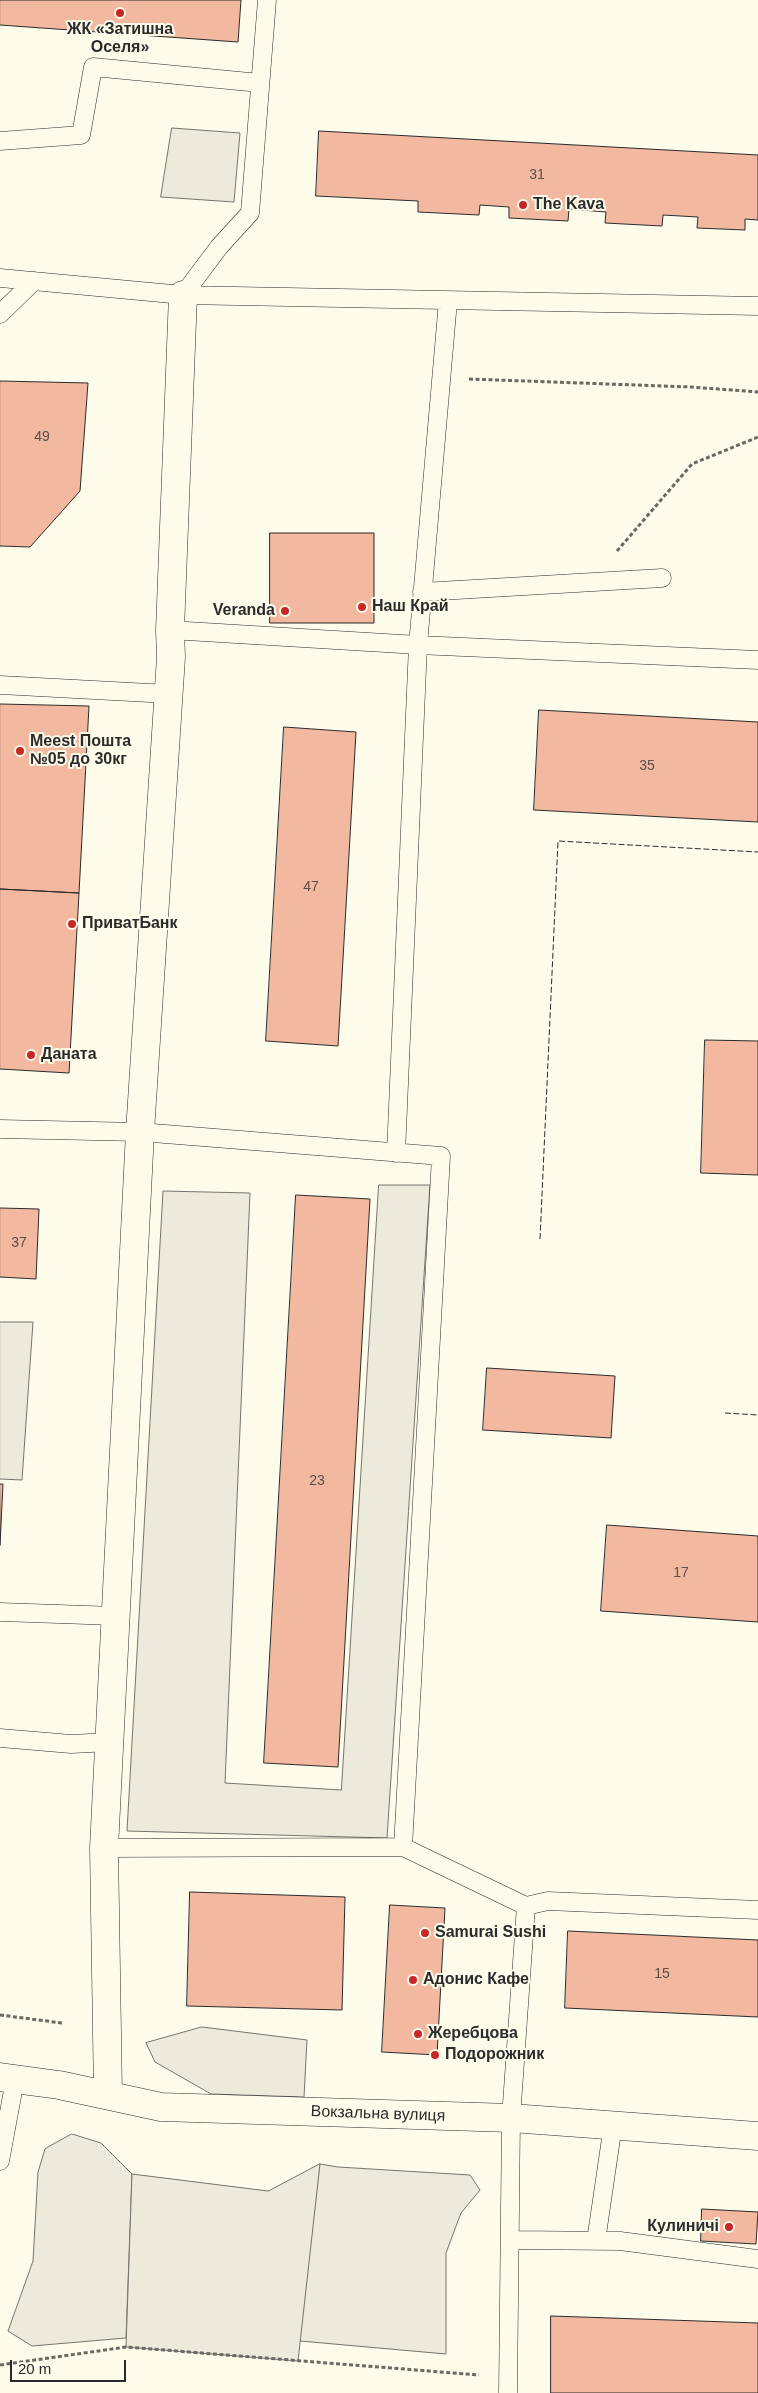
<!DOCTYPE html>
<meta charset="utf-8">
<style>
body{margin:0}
#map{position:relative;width:758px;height:2393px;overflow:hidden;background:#fdfbea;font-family:Helvetica,sans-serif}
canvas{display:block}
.scale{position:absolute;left:10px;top:2360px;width:116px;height:22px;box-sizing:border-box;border:2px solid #2b2b2b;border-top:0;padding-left:6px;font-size:15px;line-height:18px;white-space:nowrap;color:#2b2b2b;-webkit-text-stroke:4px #fdfbea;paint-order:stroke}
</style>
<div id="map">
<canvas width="758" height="2393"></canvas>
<div class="scale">20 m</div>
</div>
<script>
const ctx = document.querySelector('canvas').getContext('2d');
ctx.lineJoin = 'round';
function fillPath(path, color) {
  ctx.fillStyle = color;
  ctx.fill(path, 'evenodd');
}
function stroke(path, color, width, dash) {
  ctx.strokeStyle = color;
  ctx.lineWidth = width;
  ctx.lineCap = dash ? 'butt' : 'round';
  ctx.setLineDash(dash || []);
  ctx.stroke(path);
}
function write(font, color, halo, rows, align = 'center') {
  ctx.font = font + ' Helvetica,sans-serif';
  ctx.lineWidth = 4;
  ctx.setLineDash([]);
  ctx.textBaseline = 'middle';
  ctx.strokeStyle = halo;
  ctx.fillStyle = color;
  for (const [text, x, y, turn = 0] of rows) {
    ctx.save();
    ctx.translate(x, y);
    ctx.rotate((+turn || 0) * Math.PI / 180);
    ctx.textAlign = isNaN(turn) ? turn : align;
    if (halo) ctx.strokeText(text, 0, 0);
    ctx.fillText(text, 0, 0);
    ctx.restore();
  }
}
const green = new Path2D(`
 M 172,128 L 240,133 L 234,202 L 161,197 Z
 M 379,1185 L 430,1185 L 387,1838 L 127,1831 L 163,1191 L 250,1193 L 225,1783 L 341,1790 Z
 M 0,1322 L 33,1322 L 22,1480 L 0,1479 Z
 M 202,2027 L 307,2040 L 304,2097 L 211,2094 L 155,2062 L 146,2043 Z
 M 72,2134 L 101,2143 L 132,2174 L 126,2338 L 32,2346 L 8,2331 L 33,2261 L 38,2172 L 45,2149 Z
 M 320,2164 L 338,2167 L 470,2175 L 480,2190 L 461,2213 L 446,2253 L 446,2354 L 300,2341 Z`);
fillPath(green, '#ecebdb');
stroke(green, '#74746e', 1);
const parking = new Path2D(`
 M 320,2164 L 298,2361 L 126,2347 L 132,2174 L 268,2191 Z`);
fillPath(parking, '#eceadb');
stroke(parking, '#74746e', 1);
const building = new Path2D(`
 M 0,0 L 241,0 L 238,42 L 0,25 Z
 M 319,131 L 758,155 L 758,220 L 745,219 L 745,230 L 697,228 L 698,217 L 663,215 L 662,226 L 605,223 L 606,212 L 569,209 L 568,221 L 509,218 L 509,207 L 480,205 L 479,215 L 418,212 L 418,201 L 316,196 Z
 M 0,381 L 88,383 L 80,491 L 30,547 L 0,546 Z
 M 270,533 L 374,533 L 374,623 L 270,623 Z
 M 0,704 L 89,706 L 79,893 L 0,889 Z
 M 539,710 L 758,722 L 758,822 L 534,810 Z
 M 284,727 L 356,732 L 338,1046 L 266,1041 Z
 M 0,889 L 79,893 L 69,1073 L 0,1069 Z
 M 705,1040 L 758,1041 L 758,1175 L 701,1173 Z
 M 296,1195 L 370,1199 L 338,1767 L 264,1763 Z
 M 0,1208 L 39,1209 L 36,1279 L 0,1277 Z
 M 487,1368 L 615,1376 L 611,1438 L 483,1430 Z
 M 0,1484 L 3,1484 L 0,1545 Z
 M 607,1525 L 758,1536 L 758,1622 L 601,1611 Z
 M 190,1892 L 345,1897 L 342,2010 L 187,2006 Z
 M 390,1905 L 445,1908 L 437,2055 L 382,2052 Z
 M 568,1931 L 758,1940 L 758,2017 L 565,2008 Z
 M 702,2209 L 758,2212 L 756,2244 L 701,2241 Z
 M 551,2316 L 758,2323 L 758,2393 L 551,2393 Z`);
fillPath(building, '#f2b8a0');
stroke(building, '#2b2b2b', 1);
const service = new Path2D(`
 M 0,141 L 81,135 L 93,67 L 260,83
 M 0,278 L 183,295 L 758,306
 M 183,295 L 219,247 L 250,213 L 267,0
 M 0,314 L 34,281
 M 422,592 L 662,578
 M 170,630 L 418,645 L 758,660
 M 0,685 L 169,694
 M 0,1129 L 140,1132 L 441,1156 L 403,1847 L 104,1848
 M 396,1153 L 418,645 L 448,301
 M 0,1612 L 116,1616
 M 0,1738 L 71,1744 L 110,1742
 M 403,1847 L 526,1906 L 548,1901 L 758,1910
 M 0,2161 L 15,2080
 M 510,2240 L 620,2241 L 758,2259
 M 596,2241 L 613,2125
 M 508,2393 L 511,2118 L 526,1906`);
const minor = new Path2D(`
 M 0,2077 L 59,2085 L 161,2107 L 511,2118 L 758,2136
 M 108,2095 L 104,1848 L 140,1132 L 171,657 L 170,630 L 183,295`);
stroke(service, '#2b2b2b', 19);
stroke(minor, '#2b2b2b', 29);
stroke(new Path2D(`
 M 469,379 L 691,387 L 758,392
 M 617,551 L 692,464 L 758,437
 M 0,2015 L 62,2023
 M 0,2365 L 126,2347 L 479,2375`), '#6a6964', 3, [4, 2.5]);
stroke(service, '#fdfbea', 18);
stroke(minor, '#fdfbea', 28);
stroke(new Path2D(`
 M 540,1239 L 558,841 L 758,852
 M 725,1413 L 758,1415`), '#2b2b2b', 1, [6, 2.5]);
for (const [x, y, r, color] of [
 [120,13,5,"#c62828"],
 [523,205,5,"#c62828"],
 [362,607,5,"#c62828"],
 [285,611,5,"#c62828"],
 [20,751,5,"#c62828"],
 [72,924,5,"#c62828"],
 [31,1055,5,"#c62828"],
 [425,1933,5,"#c62828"],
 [413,1980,5,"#c62828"],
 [418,2034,5,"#c62828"],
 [435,2055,5,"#c62828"],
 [729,2227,5,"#c62828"]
]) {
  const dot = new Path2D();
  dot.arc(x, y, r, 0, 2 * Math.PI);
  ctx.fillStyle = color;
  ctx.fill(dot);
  stroke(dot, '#fdfbea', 2);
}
write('14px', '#5d4e48', null, [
 ["31",537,175],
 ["49",42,437],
 ["35",647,766],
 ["47",311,887],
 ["37",19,1243],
 ["23",317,1481],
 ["17",681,1573],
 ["15",662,1974]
]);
write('bold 16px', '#2b2b2b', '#fdfbea', [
 ["ЖК «Затишна",120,30,"center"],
 ["Оселя»",120,48,"center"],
 ["The Kava",533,205],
 ["Наш Край",372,607],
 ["Veranda",275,611,"right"],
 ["Meest Пошта",30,742],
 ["№05 до 30кг",30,760],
 ["ПриватБанк",82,924],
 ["Даната",41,1055],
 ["Samurai Sushi",435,1933],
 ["Адонис Кафе",423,1980],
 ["Жеребцова",428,2034],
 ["Подорожник",445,2055],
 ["Кулиничі",719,2227,"right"]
], 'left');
write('16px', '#2b2b2b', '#fdfbea', [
 ["Вокзальна вулиця",378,2114,2]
]);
</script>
